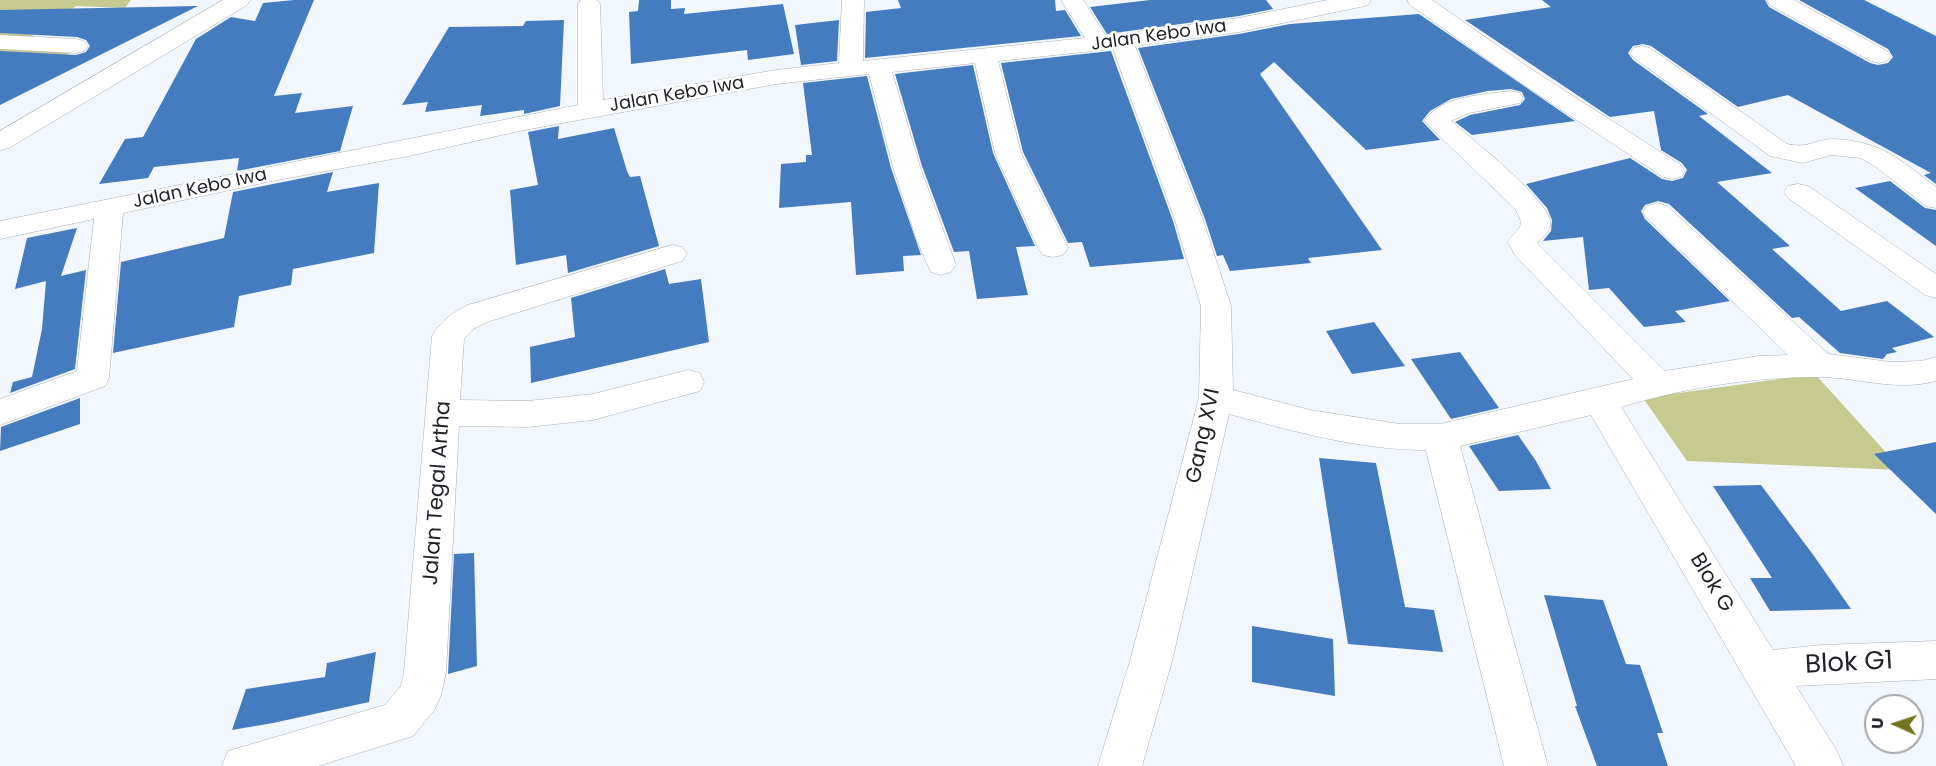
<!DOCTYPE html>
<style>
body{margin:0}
#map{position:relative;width:1936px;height:766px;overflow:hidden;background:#f2f7fe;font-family:Poppins,sans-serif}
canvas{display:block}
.north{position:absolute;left:1864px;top:694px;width:60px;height:60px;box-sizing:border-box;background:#fff;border:2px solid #a5a7a8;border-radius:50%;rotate:273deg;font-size:16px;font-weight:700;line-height:24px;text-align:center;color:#1f2226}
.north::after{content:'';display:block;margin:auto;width:21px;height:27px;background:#74751b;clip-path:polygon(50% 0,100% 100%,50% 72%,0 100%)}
</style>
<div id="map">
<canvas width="1936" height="766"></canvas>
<div class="north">U</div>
</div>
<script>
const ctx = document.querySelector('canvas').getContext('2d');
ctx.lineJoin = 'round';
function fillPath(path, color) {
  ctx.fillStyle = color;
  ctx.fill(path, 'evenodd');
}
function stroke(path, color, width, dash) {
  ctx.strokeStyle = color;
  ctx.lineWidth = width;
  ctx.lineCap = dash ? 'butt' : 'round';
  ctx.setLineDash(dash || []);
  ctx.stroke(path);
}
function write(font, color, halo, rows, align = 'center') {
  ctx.font = font + ' Poppins,sans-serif';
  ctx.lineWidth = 5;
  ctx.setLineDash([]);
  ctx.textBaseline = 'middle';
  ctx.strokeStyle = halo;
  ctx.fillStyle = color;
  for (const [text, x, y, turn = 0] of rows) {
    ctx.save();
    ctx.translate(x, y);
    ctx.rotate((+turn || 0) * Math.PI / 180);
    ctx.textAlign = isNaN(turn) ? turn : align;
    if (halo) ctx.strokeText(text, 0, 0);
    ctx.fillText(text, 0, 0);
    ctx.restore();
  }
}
fillPath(new Path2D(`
 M 0,0 L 131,0 L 125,8 L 76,6 L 16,47 L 78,49 L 0,89 Z
 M 1815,374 L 1902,470 L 1687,461 L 1643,398 Z`), '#c7ca8e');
fillPath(new Path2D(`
 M 294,0 L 314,0 L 274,96 L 302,93 L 295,113 L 353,106 L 340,151 L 237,171 L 239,158 L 154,167 L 148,178 L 99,184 L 125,139 L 143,137 L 196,39 L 231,17 L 255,21 L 263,3 Z
 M 639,0 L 671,0 L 671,9 L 685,8 L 684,14 L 783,4 L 794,54 L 748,60 L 747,50 L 631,64 L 629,12 L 638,11 Z
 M 898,0 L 1055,0 L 1056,11 L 1065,10 L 1081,36 L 865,58 L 866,12 L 901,8 Z
 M 1150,0 L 1266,0 L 1273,9 L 1239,16 L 1107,34 L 1090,7 Z
 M 1542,0 L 1765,0 L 1769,7 L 1870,63 L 1878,65 L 1888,63 L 1893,57 L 1888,49 L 1799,0 L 1864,0 L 1936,36 L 1936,184 L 1924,175 L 1931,173 L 1788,95 L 1738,107 L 1651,46 L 1643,44 L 1633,46 L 1628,53 L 1633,60 L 1708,114 L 1699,116 L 1772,173 L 1717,182 L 1790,246 L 1772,249 L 1841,311 L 1887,301 L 1934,337 L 1892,348 L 1897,352 L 1887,354 L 1883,359 L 1840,353 L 1799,317 L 1792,318 L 1669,204 L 1658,201 L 1645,205 L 1641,211 L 1645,219 L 1730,301 L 1675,311 L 1686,322 L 1644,327 L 1609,288 L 1589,290 L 1583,237 L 1543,241 L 1551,231 L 1552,220 L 1547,208 L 1526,184 L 1630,158 L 1662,179 L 1672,181 L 1683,178 L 1687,170 L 1682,163 L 1661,150 L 1654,111 L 1610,117 L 1465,20 L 1551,7 Z
 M 198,6 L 0,105 L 0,51 L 76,55 L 86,52 L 90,46 L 86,40 L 77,37 L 0,33 L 0,10 Z
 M 1419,14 L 1575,121 L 1472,135 L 1455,122 L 1470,115 L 1520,105 L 1525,99 L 1522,92 L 1511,89 L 1488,91 L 1451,99 L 1430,111 L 1422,121 L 1440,140 L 1366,150 L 1274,62 L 1260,74 L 1382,250 L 1308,258 L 1311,263 L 1230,271 L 1223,255 L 1217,256 L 1205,219 L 1138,48 L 1239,34 L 1290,24 Z
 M 564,20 L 560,106 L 524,114 L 524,110 L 480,116 L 482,105 L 425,112 L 428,102 L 402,105 L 449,27 L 523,26 L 526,21 Z
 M 839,20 L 837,61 L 801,65 L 795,25 Z
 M 1111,51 L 1173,221 L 1184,259 L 1090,267 L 1082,242 L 1068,243 L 1023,152 L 1001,63 Z
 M 973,65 L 993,153 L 1035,246 L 1016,247 L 1028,295 L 977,299 L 969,251 L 954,252 L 922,166 L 895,74 Z
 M 867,76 L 891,168 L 921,255 L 903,256 L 904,271 L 856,275 L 851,202 L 779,208 L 781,164 L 806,162 L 806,155 L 812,155 L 803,83 Z
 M 559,126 L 558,139 L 614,128 L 627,171 L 630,177 L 640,176 L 659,246 L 568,273 L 566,255 L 516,265 L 510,190 L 538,185 L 528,132 Z
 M 333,172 L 327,192 L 379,183 L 374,253 L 293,269 L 291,285 L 239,296 L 234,327 L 113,353 L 121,262 L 224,238 L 233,192 Z
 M 1890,181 L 1925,208 L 1936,210 L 1936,246 L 1855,188 Z
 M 77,228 L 61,276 L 86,270 L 75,369 L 10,393 L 13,382 L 32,377 L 42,329 L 46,281 L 15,289 L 27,238 Z
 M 665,269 L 669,284 L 701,279 L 709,342 L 531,383 L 530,347 L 575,337 L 571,298 Z
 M 1374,322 L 1405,366 L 1352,374 L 1326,331 Z
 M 1460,352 L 1499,408 L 1451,419 L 1411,359 Z
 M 80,398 L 80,424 L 0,451 L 1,427 Z
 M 1518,435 L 1536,461 L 1551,489 L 1499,491 L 1469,446 Z
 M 1936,442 L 1936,514 L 1874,454 Z
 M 1319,458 L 1376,463 L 1405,607 L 1434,610 L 1443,652 L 1348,644 Z
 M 1761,485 L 1814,556 L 1851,609 L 1770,611 L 1750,578 L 1772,578 L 1713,486 Z
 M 474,553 L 477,666 L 448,674 L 454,554 Z
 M 1544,595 L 1603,600 L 1626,664 L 1640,665 L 1663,733 L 1657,733 L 1668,766 L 1597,766 L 1575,706 L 1577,706 Z
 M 1252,626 L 1333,639 L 1335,696 L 1252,682 Z
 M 376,652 L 369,702 L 273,723 L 232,730 L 246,689 L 325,677 L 327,663 Z`), '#447cbf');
const minor = new Path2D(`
 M 223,0 L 250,0 L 247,5 L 9,148 L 0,150 L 0,131 Z
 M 581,0 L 597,0 L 600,4 L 603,100 L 776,70 L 839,63 L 842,0 L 864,0 L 863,61 L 1085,38 L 1061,0 L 1083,0 L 1106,36 L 1239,18 L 1328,0 L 1371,0 L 1368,5 L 1360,7 L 1239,32 L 1135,46 L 1203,220 L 1231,306 L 1233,390 L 1310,410 L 1400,424 L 1440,424 L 1633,379 L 1515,255 L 1508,242 C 1518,227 1527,228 1515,209 L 1424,121 C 1442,95 1483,95 1511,91 L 1520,93 L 1523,98 L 1520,103 L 1469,113 L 1451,121 C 1472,139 1544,196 1550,220 C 1553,229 1543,237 1537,243 L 1665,371 L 1759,356 L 1788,355 L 1647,218 L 1643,212 L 1647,206 L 1657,203 L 1667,206 L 1828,354 L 1891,362 L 1921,361 L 1936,357 L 1936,381 C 1895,392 1858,377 1817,377 C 1752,377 1684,388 1621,407 L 1773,650 L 1821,645 L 1936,641 L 1936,679 L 1796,686 L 1837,751 L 1843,766 L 1796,766 L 1591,415 L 1460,446 L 1548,766 L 1504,766 L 1426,450 C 1359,450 1293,431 1229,414 L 1172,661 L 1142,766 L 1098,766 L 1130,661 L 1199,398 L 1201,306 L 1175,220 L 1113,49 L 998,61 L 1021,153 L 1068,248 L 1063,255 L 1053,257 L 1043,255 L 1038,248 L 995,153 L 975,63 L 892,72 L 920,167 L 956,265 L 951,272 L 941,275 L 931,272 L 917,241 L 893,167 L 869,74 L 776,84 L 519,131 L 409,156 L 272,181 L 123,213 L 109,378 L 105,386 L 0,425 L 0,399 L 77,371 L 94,219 L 0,239 L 0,221 L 578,105 L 578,4 Z
 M 1407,0 L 1432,0 L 1534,71 L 1681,165 L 1685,171 L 1681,177 L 1672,179 L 1663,177 L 1518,81 L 1410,5 Z
 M 1767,0 L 1794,0 L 1887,51 L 1891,56 L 1887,61 L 1879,63 L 1871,61 L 1770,5 Z
 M 0,35 L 76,39 L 84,41 L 88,46 L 84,51 L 76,53 L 0,49 Z
 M 1642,46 L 1650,48 L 1787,144 C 1810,149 1815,139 1833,139 C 1881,141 1899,159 1936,187 L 1936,208 L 1926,206 L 1876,167 L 1861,158 L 1831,155 L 1803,163 L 1770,156 L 1634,58 L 1630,53 L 1634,48 Z
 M 1798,184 L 1808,186 L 1936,274 L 1936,298 L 1925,295 L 1788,198 L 1784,192 L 1788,186 Z
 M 672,245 L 682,247 L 687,254 L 682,261 L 490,321 L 473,329 L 464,339 L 460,400 L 528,401 L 593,394 L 688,370 L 700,373 L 704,382 L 700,391 L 593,420 L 528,427 L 459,426 L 446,672 L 441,695 L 435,709 L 413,736 L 318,766 L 222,766 L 228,751 L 385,705 L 401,686 L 404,672 L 432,336 C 441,321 452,313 468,305 Z`);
stroke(minor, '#a6afb9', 1);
fillPath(minor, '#fff');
write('18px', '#1f2226', '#fff', [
 ["Jalan Kebo Iwa",1159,36,-8],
 ["Jalan Kebo Iwa",677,95,-10],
 ["Jalan Kebo Iwa",200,189,-12]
]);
write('21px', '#1f2226', '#fff', [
 ["Gang XVI",1204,436,-78],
 ["Jalan Tegal Artha",438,493,-86],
 ["Blok G",1711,583,59]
]);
write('26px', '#1f2226', '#fff', [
 ["Blok G1",1849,664,-3]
]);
</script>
